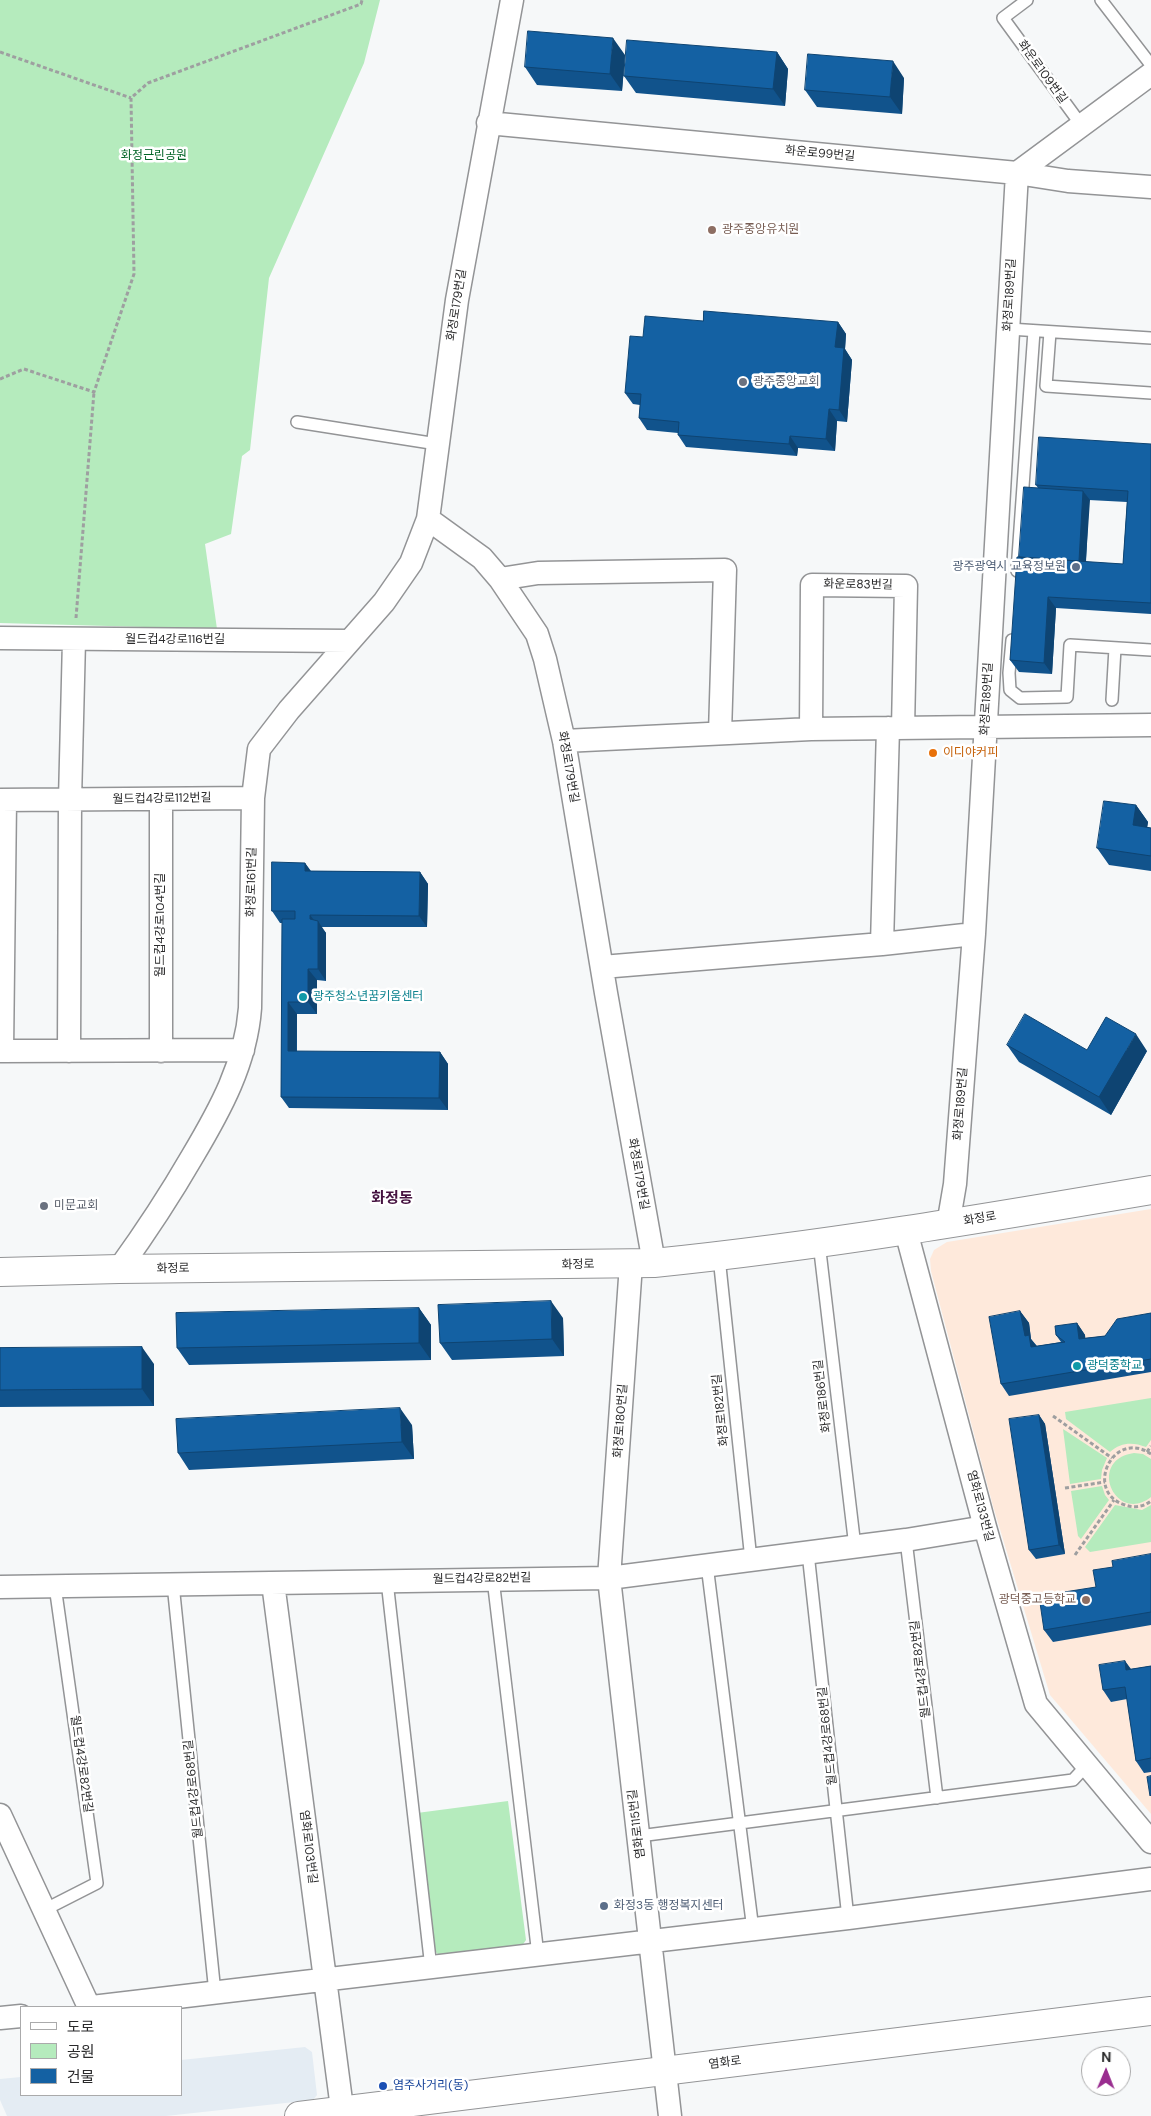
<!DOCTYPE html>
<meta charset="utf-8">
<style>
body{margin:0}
#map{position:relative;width:1151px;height:2116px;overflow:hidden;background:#f6f8f9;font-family:"DM Sans","Noto Sans KR",sans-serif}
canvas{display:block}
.legend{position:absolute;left:20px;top:2006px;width:162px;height:90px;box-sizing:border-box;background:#fff;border:1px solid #aaaaab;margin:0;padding:6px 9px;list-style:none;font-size:15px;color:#2b2b2c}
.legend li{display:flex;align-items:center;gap:10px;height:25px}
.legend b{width:25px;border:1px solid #aaaaab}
.north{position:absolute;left:1081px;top:2046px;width:50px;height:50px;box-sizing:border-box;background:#fff;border:1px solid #aaaaab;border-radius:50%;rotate:1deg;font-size:14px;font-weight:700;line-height:20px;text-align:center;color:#2b2b2c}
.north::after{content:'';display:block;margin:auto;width:18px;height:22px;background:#992d8f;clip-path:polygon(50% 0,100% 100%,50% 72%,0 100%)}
</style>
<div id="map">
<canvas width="1151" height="2116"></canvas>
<ul class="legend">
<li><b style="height:6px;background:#fff"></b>도로</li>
<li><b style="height:14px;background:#b5ebbd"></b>공원</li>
<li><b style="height:14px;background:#1461a3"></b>건물</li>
</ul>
<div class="north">N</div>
</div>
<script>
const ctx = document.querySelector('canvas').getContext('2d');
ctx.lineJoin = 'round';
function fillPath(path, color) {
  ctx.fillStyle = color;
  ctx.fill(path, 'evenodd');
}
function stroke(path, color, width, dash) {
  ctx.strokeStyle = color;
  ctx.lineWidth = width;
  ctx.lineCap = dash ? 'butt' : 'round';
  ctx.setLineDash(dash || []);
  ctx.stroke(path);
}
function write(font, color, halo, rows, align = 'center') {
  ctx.font = font + ' "DM Sans","Noto Sans KR",sans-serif';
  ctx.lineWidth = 5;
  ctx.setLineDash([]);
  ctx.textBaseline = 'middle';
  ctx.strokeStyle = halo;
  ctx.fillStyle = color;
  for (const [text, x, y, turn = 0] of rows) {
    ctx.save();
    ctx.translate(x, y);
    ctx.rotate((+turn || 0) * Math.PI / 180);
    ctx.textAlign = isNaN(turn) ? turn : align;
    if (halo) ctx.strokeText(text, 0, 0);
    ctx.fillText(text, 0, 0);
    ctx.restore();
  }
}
fillPath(new Path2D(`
 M 305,2047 L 312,2052 L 317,2095 L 313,2100 L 166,2116 L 7,2116 L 0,2100 L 0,2079 L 21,2077 L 21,2095 L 181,2095 L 181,2060 Z`), '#e4ecf3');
fillPath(new Path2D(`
 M 1151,1209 L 1151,1814 L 1050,1695 L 993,1506 L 931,1271 L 930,1259 L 934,1250 L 947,1242 Z`), '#fee9db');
fillPath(new Path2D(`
 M 0,0 L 380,0 L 364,63 L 269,278 L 250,450 L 242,456 L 231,534 L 205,544 L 217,629 L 0,623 Z
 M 1151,1398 L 1151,1440 L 1146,1447 C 1133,1442 1121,1442 1110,1452 L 1066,1419 L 1065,1412 Z
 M 1063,1429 L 1107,1458 L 1102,1470 L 1101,1479 L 1070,1484 Z
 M 1134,1453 L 1143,1454 L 1151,1459 L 1151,1497 C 1116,1525 1086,1460 1134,1453 Z
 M 1102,1486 L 1105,1495 L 1109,1500 L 1081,1539 L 1078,1536 L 1071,1491 Z
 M 1115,1505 L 1142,1510 L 1151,1505 L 1151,1542 L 1090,1552 L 1085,1547 Z
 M 508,1801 L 526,1940 L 519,1950 L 443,1960 L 435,1951 L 417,1813 Z`), '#b5ebbd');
const lane = new Path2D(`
 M 1027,0 L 1003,18 L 1082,126
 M 1101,0 L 1151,65
 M 1009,329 L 1151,338
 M 1050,332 L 1046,386 L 1151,393
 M 297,422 L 437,444
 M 1017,571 L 1034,331
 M 1012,640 L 1009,673 L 1010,690 L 1020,698 L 1067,697 L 1070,645 L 1151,650
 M 1112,700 L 1115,648
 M 819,1243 L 855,1547
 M 719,1257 L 751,1560
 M 906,1540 L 937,1798
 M 808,1553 L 848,1918
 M 707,1565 L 753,1930
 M 493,1579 L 538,1955
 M 387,1581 L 431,1968
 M 173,1584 L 215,1993
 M 639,1836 L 1073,1780 L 1087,1765
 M 44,1910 L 97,1883 L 55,1586`);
const street = new Path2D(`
 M 512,0 L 457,300 L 428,519 L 482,558 L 500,579 L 537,634 L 545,659 L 564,741 L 606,993 L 654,1263
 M 488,123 L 1017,173 L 1068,181 L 1151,187
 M 500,579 L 538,573 L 725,570 L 720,733
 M 0,638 L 349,641
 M 811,729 L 812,585 L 906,586 L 903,728
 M 564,741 L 811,729 L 1151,725
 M 161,799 L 161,1051
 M 0,800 L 253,798
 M 882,944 L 888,728
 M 602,967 L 882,944 L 974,934
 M 0,1051 L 243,1050
 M 2,1051 L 5,800
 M 69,1051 L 70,800 L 74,640
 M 948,1225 L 955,1184 L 974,934 L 1017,173 L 1151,74
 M 906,1231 L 985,1527 L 1036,1704 L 1151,1842
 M 631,1264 L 609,1578 L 670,2116
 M 119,1269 C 145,1233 170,1195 192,1157 C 220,1110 246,1063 250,1008 L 253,798 L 259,749 L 289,710 L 384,602 L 411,563 L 428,519
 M 273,1583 L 343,2116
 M 0,1587 L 609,1578 L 906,1540 L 985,1527
 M 0,1815 L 89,2007
 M 92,2007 L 848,1918 L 1151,1879
 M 0,2018 L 21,2016`);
const secondary = new Path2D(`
 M 0,1272 L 119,1269 L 654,1263 C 821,1246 986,1218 1151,1190
 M 299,2116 L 1151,2011`);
stroke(lane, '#939496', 14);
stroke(street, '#939496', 25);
stroke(secondary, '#939496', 30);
stroke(new Path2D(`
 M 0,52 L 131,98
 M 0,379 L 24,369 L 94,392 L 134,274 L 131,98 L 148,83 L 361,4 L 362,0
 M 76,618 L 94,392
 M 1053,1416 L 1112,1458
 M 1147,1452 L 1151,1446
 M 1151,1454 C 1113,1428 1083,1492 1125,1505 C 1134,1508 1143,1507 1151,1501
 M 1065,1488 L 1105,1482
 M 1075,1555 L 1114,1500`), '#9e9fa0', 3, [4, 2.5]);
stroke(lane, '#fff', 11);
stroke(street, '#fff', 22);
stroke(secondary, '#fff', 28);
fillPath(new Path2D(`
 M 777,52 L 788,69 L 785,106 L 636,93 L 624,76 Z
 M 625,55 L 622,91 L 537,85 L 525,67 Z
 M 904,78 L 902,114 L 817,107 L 805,90 Z
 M 703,321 L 838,322 L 846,334 L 845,349 L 852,360 L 847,422 L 837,421 L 835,451 L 798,448 L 797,456 L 686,447 L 678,435 L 678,433 L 647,430 L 639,418 L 640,405 L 633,404 L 625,393 Z
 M 1151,444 L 1151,614 L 1056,608 L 1052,674 L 1019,672 L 1010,660 L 1019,557 L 1038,488 L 1036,485 ZM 1089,500 L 1127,502 L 1123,564 L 1086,562 Z
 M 1136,805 L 1148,822 L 1147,827 L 1151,828 L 1151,871 L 1109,865 L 1097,848 Z
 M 305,863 L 311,871 L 420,872 L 428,884 L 427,927 L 321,927 L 326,933 L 326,981 L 317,980 L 317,1014 L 297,1014 L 297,1052 L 440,1052 L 448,1064 L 448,1110 L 289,1108 L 281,1097 L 282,923 L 280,923 L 272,911 Z
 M 1007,1045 L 1087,1050 L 1147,1051 L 1111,1115 L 1019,1062 Z
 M 419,1308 L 431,1325 L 431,1360 L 189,1365 L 177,1348 Z
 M 1020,1311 L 1029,1323 L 1031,1339 L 1037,1346 L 1061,1342 L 1056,1335 L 1077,1323 L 1085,1335 L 1085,1338 L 1105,1336 L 1151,1313 L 1151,1372 L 1009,1396 L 1001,1384 Z
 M 563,1318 L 564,1356 L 452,1360 L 440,1343 Z
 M 0,1348 L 154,1364 L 154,1406 L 0,1407 Z
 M 1039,1415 L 1045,1424 L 1065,1554 L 1036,1559 L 1029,1550 Z
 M 412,1425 L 414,1459 L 189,1470 L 178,1453 Z
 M 1151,1554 L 1151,1625 L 1053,1642 L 1044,1630 L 1096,1587 L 1113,1567 Z
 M 1125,1661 L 1131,1669 L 1151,1666 L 1151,1772 L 1144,1773 L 1136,1761 L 1127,1699 L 1111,1702 L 1103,1690 Z`), '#11538c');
fillPath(new Path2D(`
 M 613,38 L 625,55 L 622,91 L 610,74 Z
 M 777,52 L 788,69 L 785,106 L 773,89 Z
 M 893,61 L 904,78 L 902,114 L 890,97 Z
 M 838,322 L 846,334 L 845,349 L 852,360 L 847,422 L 839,410 L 835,347 Z
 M 829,409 L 837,421 L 835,451 L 826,439 Z
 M 790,436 L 798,448 L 797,456 L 789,444 Z
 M 1083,491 L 1090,500 L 1085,573 L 1079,564 Z
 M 1048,597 L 1056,608 L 1052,674 L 1044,663 Z
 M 1136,805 L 1148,822 L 1145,842 L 1133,825 Z
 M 305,863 L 313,875 L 305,871 Z
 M 420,872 L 428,884 L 427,927 L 419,916 Z
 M 310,915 L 318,925 L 318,921 L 326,933 L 326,981 L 318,969 L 310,919 Z
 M 308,969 L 317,980 L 317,1014 L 308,1002 Z
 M 288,1002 L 297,1014 L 296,1063 L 288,1051 Z
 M 1136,1034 L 1147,1051 L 1111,1115 L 1099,1097 Z
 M 440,1052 L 448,1064 L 448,1110 L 439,1098 Z
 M 551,1301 L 563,1318 L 564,1356 L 552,1339 Z
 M 419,1308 L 431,1325 L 431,1360 L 419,1343 Z
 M 1020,1311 L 1029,1323 L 1031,1339 L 1037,1347 L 1031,1347 L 1025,1336 Z
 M 1077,1323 L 1085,1335 L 1087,1351 L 1079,1339 Z
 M 142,1347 L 154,1364 L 154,1406 L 142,1389 Z
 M 400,1408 L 412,1425 L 414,1459 L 402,1442 Z
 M 1039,1415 L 1045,1424 L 1065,1554 L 1059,1545 Z
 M 1125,1661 L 1133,1673 L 1126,1670 Z`), '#0e4472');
const building = new Path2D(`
 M 528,31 L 613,38 L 610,74 L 525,67 Z
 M 627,40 L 777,52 L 773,89 L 624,76 Z
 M 808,54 L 893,61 L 890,97 L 805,90 Z
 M 704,311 L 838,322 L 835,347 L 844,348 L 839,410 L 829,409 L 826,439 L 790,436 L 789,444 L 678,435 L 679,422 L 639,418 L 641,394 L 625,393 L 630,336 L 643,337 L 645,316 L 703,321 Z
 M 1039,437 L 1151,444 L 1151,603 L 1048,597 L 1044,663 L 1010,660 L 1017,557 L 1123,564 L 1128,491 L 1036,485 Z
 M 1024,487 L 1083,491 L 1079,561 L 1019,557 Z
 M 1104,801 L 1136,805 L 1133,825 L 1151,828 L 1151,856 L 1097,848 Z
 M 272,862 L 305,863 L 305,871 L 420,872 L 419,916 L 310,915 L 310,919 L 318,921 L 318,969 L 308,969 L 308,1002 L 288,1002 L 288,1051 L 440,1052 L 439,1098 L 281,1097 L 282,919 L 295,919 L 295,911 L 272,911 Z
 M 1025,1014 L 1087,1050 L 1106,1017 L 1136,1034 L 1099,1097 L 1007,1045 Z
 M 551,1301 L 552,1339 L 440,1343 L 438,1305 Z
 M 419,1308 L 419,1343 L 177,1348 L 176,1313 Z
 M 1020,1311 L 1025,1336 L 1029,1335 L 1031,1347 L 1065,1342 L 1056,1335 L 1055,1326 L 1077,1323 L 1079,1339 L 1105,1336 L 1117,1319 L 1151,1313 L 1151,1359 L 1001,1384 L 989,1317 Z
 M 142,1347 L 142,1389 L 0,1390 L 0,1348 Z
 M 400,1408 L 402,1442 L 178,1453 L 176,1419 Z
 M 1039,1415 L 1059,1545 L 1029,1550 L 1009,1419 Z
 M 1151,1554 L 1151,1612 L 1044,1630 L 1039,1596 L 1096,1587 L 1093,1570 L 1113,1567 L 1112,1561 Z
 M 1125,1661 L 1126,1670 L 1151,1666 L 1151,1758 L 1136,1761 L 1125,1687 L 1103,1690 L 1099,1665 Z
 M 1151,1776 L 1151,1795 L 1150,1796 L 1147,1777 Z`);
fillPath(building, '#1461a3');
stroke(building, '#0e4472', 1);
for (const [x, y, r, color] of [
 [712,230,5,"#8d6e63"],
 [743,382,5,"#6b7280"],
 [1076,567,5,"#5c6f8a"],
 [933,753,5,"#e8710a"],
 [303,997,5,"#0f9aa8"],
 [44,1206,5,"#6b7280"],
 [1077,1366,5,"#0f9aa8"],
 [1086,1600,5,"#8d6e63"],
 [604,1906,5,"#5c6f8a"],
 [383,2086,5,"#1a4fb4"]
]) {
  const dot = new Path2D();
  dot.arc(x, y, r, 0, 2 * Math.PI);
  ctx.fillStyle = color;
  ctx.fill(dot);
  stroke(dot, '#fff', 2);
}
write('12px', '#2b2b2c', '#fff', [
 ["화운로109번길",1042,72,54],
 ["화운로99번길",820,154,5],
 ["화정로189번길",1010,295,-87],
 ["화정로179번길",457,305,-81],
 ["화운로83번길",858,585,1],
 ["월드컵4강로116번길",175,640],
 ["화정로189번길",987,699,-87],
 ["화정로179번길",568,767,80],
 ["월드컵4강로112번길",162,799,-1],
 ["화정로161번길",252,882,-89],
 ["월드컵4강로104번길",161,925,-90],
 ["화정로189번길",961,1104,-86],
 ["화정로179번길",638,1174,80],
 ["화정로",980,1219,-10],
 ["화정로",578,1265,-1],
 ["화정로",173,1269,-1],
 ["화정로186번길",823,1396,-97],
 ["화정로182번길",721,1410,-96],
 ["화정로180번길",621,1421,-86],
 ["염화로133번길",980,1506,75],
 ["월드컵4강로82번길",482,1579,-1],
 ["월드컵4강로82번길",921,1669,-97],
 ["월드컵4강로68번길",828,1736,-96],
 ["월드컵4강로82번길",81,1764,82],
 ["월드컵4강로68번길",194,1789,-96],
 ["염화로115번길",637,1824,-97],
 ["염화로103번길",308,1847,83],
 ["염화로",725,2063,-7]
]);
write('12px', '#006326', '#fff', [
 ["화정근린공원",154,156]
]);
write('12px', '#785e54', '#fff', [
 ["광주중앙유치원",722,230],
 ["광덕중고등학교",1076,1600,"right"]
], 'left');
write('12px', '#5b616d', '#fff', [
 ["광주중앙교회",753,382],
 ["미문교회",54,1206]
], 'left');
write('12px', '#4e5e75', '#fff', [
 ["광주광역시 교육정보원",1066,567],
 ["화정3동 행정복지센터",614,1906,"left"]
], 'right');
write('12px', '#c56008', '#fff', [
 ["이디야커피",943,753]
], 'left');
write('12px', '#0d838f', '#fff', [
 ["광주청소년꿈키움센터",313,997],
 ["광덕중학교",1087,1366]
], 'left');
write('12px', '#164399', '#fff', [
 ["염주사거리(동)",393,2086]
], 'left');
write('bold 15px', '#461341', '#fff', [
 ["화정동",392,1199]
]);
</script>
